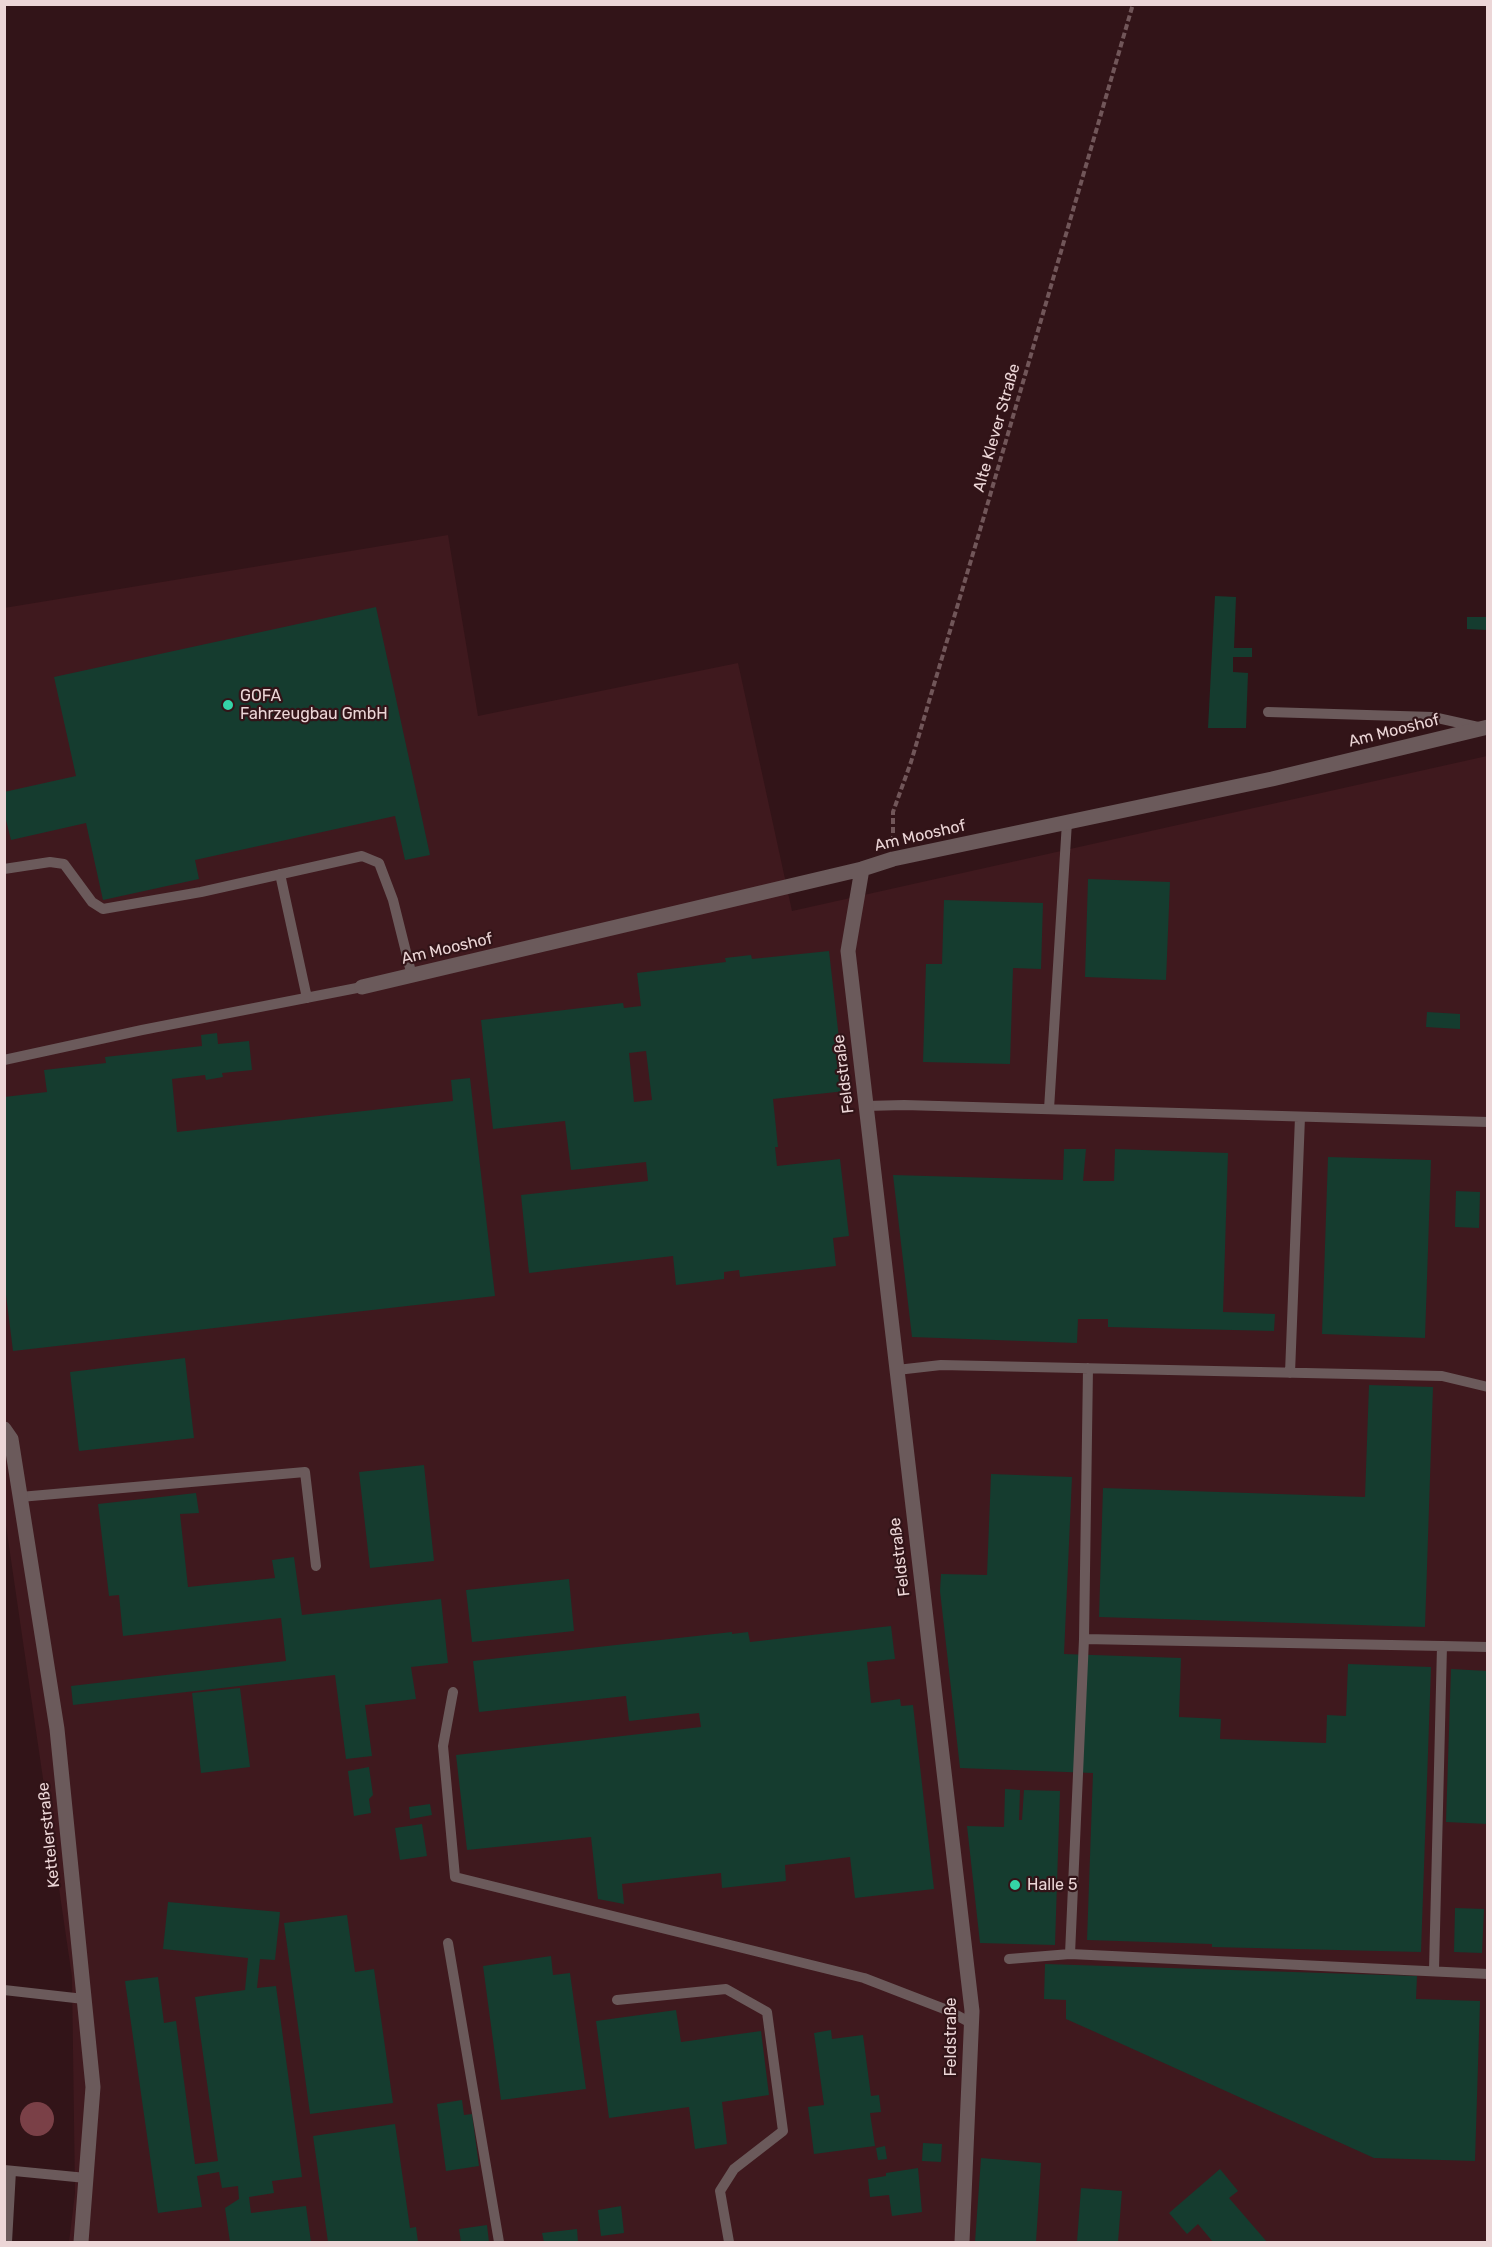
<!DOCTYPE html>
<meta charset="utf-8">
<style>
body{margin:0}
#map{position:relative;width:1492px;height:2247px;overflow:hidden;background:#321418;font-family:Rubik,sans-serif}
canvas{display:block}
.frame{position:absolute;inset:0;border:6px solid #ecd6d7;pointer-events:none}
</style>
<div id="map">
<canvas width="1492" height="2247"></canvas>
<div class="frame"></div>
</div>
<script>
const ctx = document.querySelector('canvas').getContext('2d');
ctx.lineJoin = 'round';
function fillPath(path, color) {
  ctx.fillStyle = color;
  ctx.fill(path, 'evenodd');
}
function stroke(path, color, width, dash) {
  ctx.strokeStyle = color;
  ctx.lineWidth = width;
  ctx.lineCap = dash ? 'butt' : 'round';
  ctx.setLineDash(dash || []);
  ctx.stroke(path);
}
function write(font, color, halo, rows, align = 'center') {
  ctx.font = font + ' Rubik,sans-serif';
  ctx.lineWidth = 4.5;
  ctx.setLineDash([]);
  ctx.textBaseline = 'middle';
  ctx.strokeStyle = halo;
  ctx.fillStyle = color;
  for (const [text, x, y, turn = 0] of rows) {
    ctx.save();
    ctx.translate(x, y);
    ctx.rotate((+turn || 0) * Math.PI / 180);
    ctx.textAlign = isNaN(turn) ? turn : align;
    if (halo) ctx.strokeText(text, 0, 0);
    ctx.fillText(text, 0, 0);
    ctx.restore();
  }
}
fillPath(new Path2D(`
 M 448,535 L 478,716 L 738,663 L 792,911 L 1487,756 L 1487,2242 L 69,2242 L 75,2193 L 72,1977 L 4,1512 L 4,608 Z`), '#3f191e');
fillPath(new Path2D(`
 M20 2119a17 17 0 1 1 34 0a17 17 0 1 1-34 0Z`), '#7a4047');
fillPath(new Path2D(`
 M 1215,596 L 1236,597 L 1234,648 L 1252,648 L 1252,657 L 1233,657 L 1233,672 L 1248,673 L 1246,728 L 1208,728 Z
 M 376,607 L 430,855 L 405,860 L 395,816 L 195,860 L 199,879 L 103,900 L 86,823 L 11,840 L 4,812 L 4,792 L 76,776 L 54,677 Z
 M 1467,617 L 1487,617 L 1487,630 L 1467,629 Z
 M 1088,879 L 1170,882 L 1166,980 L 1085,977 Z
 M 944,900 L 1043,903 L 1041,969 L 1013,968 L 1010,1064 L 923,1062 L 926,964 L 942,964 Z
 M 829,951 L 845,1091 L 773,1099 L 778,1147 L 775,1147 L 777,1166 L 840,1159 L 849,1236 L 833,1238 L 836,1266 L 740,1277 L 739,1270 L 724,1272 L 724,1279 L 676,1285 L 673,1256 L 529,1273 L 521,1195 L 648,1181 L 646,1162 L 571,1170 L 565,1121 L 493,1129 L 481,1020 L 623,1003 L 624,1008 L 641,1006 L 637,973 L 726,962 L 725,958 L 751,955 L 752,959 ZM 646,1051 L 652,1100 L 634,1102 L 629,1053 Z
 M 1427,1012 L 1460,1014 L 1460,1029 L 1426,1027 Z
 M 217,1033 L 218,1044 L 249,1041 L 252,1070 L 222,1073 L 223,1077 L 206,1080 L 205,1075 L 172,1079 L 177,1132 L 453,1101 L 451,1080 L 470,1078 L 495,1296 L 13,1351 L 4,1279 L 4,1097 L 47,1092 L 44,1070 L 106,1063 L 105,1057 L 202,1046 L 201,1035 Z
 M 1064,1149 L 1086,1149 L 1083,1181 L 1114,1181 L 1115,1149 L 1228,1153 L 1223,1312 L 1275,1314 L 1274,1331 L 1108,1327 L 1108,1319 L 1078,1319 L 1077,1343 L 912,1337 L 893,1175 L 1063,1180 Z
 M 1328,1157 L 1431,1160 L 1425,1338 L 1322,1334 Z
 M 1456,1191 L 1480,1192 L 1479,1228 L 1455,1227 Z
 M 185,1358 L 194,1438 L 79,1451 L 70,1372 Z
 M 1369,1385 L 1433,1387 L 1425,1627 L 1099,1617 L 1103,1488 L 1365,1497 Z
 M 424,1465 L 434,1561 L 370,1568 L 359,1472 Z
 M 991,1474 L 1072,1477 L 1064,1654 L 1181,1658 L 1179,1717 L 1221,1719 L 1220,1739 L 1326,1743 L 1327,1715 L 1346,1716 L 1348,1664 L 1431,1667 L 1421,1952 L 1212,1947 L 1212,1944 L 1087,1940 L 1093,1773 L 960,1768 L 940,1591 L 941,1574 L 987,1575 Z
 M 196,1493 L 199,1513 L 180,1514 L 188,1587 L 275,1578 L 272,1560 L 294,1557 L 302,1615 L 441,1599 L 448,1663 L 411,1667 L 416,1699 L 365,1705 L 372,1756 L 346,1759 L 335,1675 L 73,1705 L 71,1686 L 286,1661 L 281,1618 L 123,1636 L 119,1595 L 109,1596 L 98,1504 Z
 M 569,1579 L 574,1631 L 472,1642 L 466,1590 Z
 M 891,1626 L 895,1659 L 867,1662 L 871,1703 L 900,1699 L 901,1706 L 913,1705 L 934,1889 L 855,1898 L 850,1857 L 785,1865 L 786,1881 L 722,1888 L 721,1873 L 622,1884 L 624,1904 L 598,1899 L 591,1837 L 467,1850 L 456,1755 L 701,1727 L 699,1713 L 629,1721 L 626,1696 L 479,1712 L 473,1661 L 732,1632 L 732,1634 L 748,1632 L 750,1642 Z
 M 1451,1669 L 1488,1671 L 1488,1824 L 1446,1822 Z
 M 240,1688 L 250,1767 L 201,1773 L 192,1693 Z
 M 369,1767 L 373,1795 L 369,1799 L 371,1813 L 354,1816 L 348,1771 Z
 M 1005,1789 L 1020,1790 L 1019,1820 L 1022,1820 L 1024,1790 L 1060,1791 L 1055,1945 L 980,1943 L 967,1826 L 1004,1827 Z
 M 430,1804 L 432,1815 L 410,1819 L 409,1807 Z
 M 422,1824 L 427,1856 L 400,1860 L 395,1828 Z
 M 168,1902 L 280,1912 L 275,1960 L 260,1959 L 257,1988 L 276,1986 L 302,2177 L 272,2181 L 274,2193 L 249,2197 L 251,2213 L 306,2206 L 311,2242 L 230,2242 L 225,2208 L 239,2199 L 238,2186 L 222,2188 L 219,2172 L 197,2176 L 202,2207 L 158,2213 L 125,1981 L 158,1977 L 164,2023 L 176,2021 L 195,2164 L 218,2161 L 195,1997 L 245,1990 L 248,1958 L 163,1949 Z
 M 1455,1908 L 1484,1909 L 1482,1953 L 1454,1952 Z
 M 347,1915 L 355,1972 L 374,1969 L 393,2103 L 310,2114 L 284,1923 Z
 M 551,1956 L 553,1975 L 570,1973 L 586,2089 L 501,2100 L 483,1966 Z
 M 1045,1964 L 1417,1976 L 1416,1999 L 1480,2001 L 1475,2161 L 1374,2158 L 1093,2031 L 1066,2019 L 1066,2000 L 1044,1999 Z
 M 676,2010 L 681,2042 L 761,2031 L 769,2095 L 722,2102 L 727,2144 L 695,2149 L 689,2107 L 609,2118 L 596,2021 Z
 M 831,2030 L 832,2039 L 863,2035 L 871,2096 L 879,2095 L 881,2112 L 870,2113 L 875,2146 L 814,2154 L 808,2107 L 824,2105 L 814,2033 Z
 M 462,2100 L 464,2115 L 472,2114 L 479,2166 L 446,2171 L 437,2104 Z
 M 395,2124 L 410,2228 L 416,2227 L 418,2242 L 328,2242 L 313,2136 Z
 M 923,2143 L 942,2144 L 941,2162 L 922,2161 Z
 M 885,2146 L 887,2159 L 878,2160 L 876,2148 Z
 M 981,2158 L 1041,2163 L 1036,2242 L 975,2242 Z
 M 918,2168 L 922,2212 L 892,2216 L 889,2195 L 870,2197 L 868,2179 L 886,2176 L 886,2173 Z
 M 1220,2169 L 1238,2191 L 1229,2198 L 1267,2242 L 1213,2242 L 1198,2224 L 1187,2234 L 1169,2213 Z
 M 1081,2188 L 1122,2191 L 1118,2242 L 1077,2242 Z
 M 621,2206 L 624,2233 L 601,2236 L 598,2210 Z
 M 487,2225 L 489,2242 L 461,2242 L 459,2229 Z
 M 577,2229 L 578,2242 L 544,2242 L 542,2233 Z`), '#153c2f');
stroke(new Path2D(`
 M 893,842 L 893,812 L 911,762 L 980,530 L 1133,4`), '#715659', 4, [6, 3]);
stroke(new Path2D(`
 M 1268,712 L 1433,717 L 1478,727
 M 4,869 L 50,862 L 64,864 L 92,902 L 103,909 L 201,892 L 362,856 L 379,863 L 393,900 L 412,976
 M 280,874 L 307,998
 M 4,1060 L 142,1030 L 362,987
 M 866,1106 L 904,1105 L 1488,1122
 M 1049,1109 L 1067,822
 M 897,1370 L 941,1365 L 1442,1376 L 1488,1387
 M 1290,1373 L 1300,1117
 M 20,1497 L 305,1472 L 316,1566
 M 1084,1639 L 1442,1646 L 1434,1970
 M 1442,1646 L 1488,1647
 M 453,1692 L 443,1746 L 455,1877 L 864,1978 L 947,2010 L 971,2023
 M 448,1943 L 499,2242
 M 1070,1954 L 1488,1974
 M 1009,1959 L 1070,1954 L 1084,1639 L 1088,1368
 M 4,1990 L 84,1999
 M 617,2000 L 726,1989 L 767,2012 L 783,2131 L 734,2169 L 720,2191 L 729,2242
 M 4,2170 L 86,2178
 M 7,2242 L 11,2171`), '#6b5a5b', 10);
stroke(new Path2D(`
 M 862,869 L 848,951 L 972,2011 L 962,2242
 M 362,987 L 862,869 L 893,859 L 1272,779 L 1488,727
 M 4,1429 L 11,1439 L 57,1729 L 93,2087 L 81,2242`), '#6b5a5b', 15);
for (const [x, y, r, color] of [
 [228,705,6,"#34d4a7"],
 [1015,1885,6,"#34d4a7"]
]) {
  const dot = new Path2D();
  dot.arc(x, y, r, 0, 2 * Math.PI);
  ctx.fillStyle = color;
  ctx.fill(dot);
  stroke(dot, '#321418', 2);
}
write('16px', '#ecd6d7', '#321418', [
 ["Alte Klever Straße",997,428,-74],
 ["Am Mooshof",1394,731,-14],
 ["Am Mooshof",920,836,-13],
 ["Am Mooshof",447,949,-13],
 ["Feldstraße",844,1074,-97],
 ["Feldstraße",900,1557,-97],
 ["Kettelerstraße",49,1835,-96],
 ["Feldstraße",951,2037,-90]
]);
write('16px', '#ecd6d7', '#321418', [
 ["GOFA",240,696],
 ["Fahrzeugbau GmbH",240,714],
 ["Halle 5",1027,1885]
], 'left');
</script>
